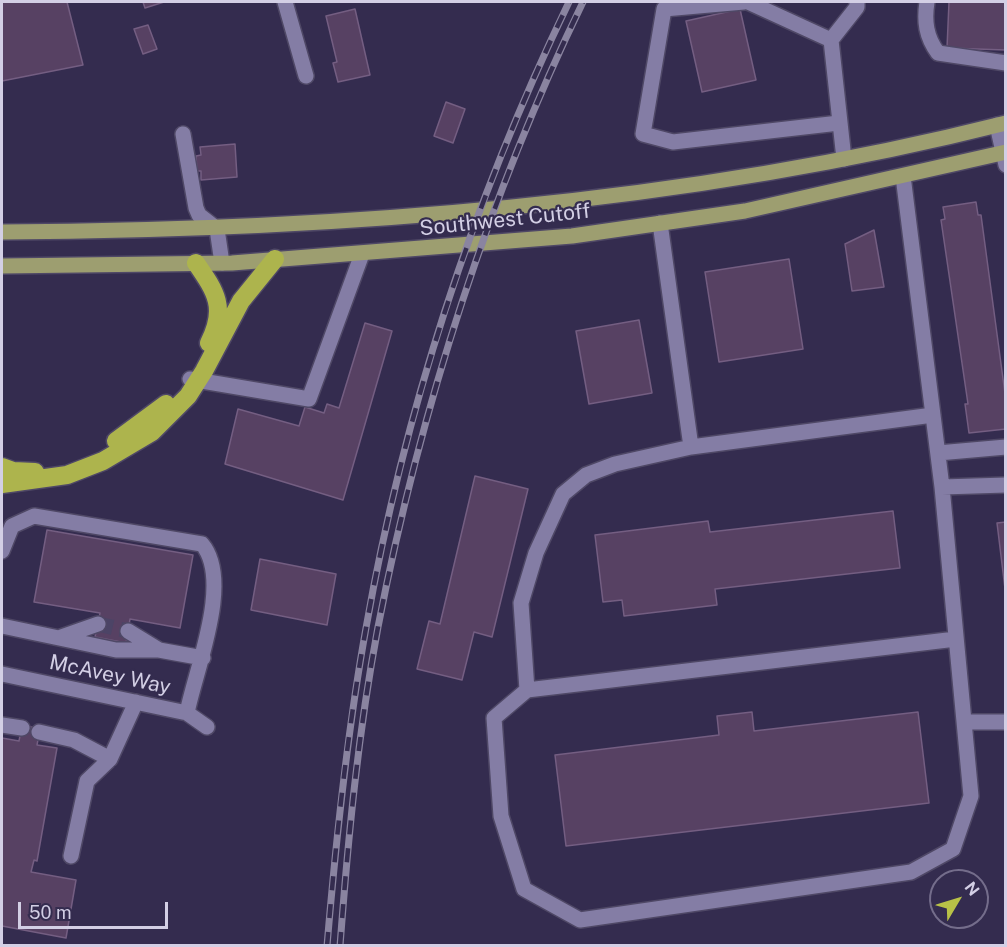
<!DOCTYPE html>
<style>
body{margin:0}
#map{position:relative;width:1007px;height:947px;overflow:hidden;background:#342c4f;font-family:"Public Sans",sans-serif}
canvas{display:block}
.frame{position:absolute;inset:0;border:3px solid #d3cfe5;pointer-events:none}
.north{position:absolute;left:929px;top:869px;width:60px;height:60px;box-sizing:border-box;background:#342c4f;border:2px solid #746d8b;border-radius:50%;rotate:52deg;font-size:16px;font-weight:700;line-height:24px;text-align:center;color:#d3cfe5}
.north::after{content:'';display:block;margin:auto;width:21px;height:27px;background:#b8c147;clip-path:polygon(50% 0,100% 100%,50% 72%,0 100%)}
.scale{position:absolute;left:18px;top:902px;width:150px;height:27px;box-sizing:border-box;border:3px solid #d3cfe5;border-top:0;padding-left:8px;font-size:18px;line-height:21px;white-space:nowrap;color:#d3cfe5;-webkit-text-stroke:4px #342c4f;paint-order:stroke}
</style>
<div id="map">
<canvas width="1007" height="947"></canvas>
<div class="frame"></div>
<div class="north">N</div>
<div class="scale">50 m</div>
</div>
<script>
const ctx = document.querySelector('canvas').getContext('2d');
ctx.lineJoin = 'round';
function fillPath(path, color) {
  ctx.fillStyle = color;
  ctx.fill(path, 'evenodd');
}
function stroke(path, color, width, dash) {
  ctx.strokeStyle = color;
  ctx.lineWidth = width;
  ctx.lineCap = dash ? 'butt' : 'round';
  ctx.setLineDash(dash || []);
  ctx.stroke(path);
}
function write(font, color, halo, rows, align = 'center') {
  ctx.font = font + ' "Public Sans",sans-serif';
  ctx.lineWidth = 4.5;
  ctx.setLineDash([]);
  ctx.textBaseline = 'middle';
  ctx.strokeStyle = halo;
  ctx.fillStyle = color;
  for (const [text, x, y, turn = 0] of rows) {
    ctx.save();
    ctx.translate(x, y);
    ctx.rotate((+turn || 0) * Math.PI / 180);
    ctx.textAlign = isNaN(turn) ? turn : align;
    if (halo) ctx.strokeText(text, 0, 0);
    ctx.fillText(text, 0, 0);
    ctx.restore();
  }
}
const building = new Path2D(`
 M 2,2 L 67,2 L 83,65 L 2,81 Z
 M 143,2 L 164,2 L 145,8 Z
 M 949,2 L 1006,2 L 1006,50 L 947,48 Z
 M 355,9 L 370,75 L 338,82 L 333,63 L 337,62 L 326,16 Z
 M 740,9 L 756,80 L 702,92 L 686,21 Z
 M 148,25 L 157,49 L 143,54 L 134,29 Z
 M 446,102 L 465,109 L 453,143 L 434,136 Z
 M 235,144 L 237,177 L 201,180 L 201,171 L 197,171 L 196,156 L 201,155 L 200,147 Z
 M 976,202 L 978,215 L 981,215 L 1006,401 L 1006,429 L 969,433 L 965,404 L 968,404 L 941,220 L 945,219 L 943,207 Z
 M 874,230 L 884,287 L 852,291 L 845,244 Z
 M 789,259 L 803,349 L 719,362 L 705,272 Z
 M 639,320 L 652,393 L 589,404 L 576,331 Z
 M 365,323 L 392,331 L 343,500 L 225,464 L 238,409 L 299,426 L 305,407 L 324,413 L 327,404 L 339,408 Z
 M 475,476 L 528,489 L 492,637 L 474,632 L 462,680 L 417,669 L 429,621 L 440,624 Z
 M 893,511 L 900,568 L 715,589 L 717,605 L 624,616 L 622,600 L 603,602 L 595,535 L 708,521 L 710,532 Z
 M 1006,522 L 1006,597 L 997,523 Z
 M 47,530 L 193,555 L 180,628 L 130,619 L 126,643 L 95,637 L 100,613 L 34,602 Z
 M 260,559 L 336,574 L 327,625 L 251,610 Z
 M 752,712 L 754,731 L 918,712 L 929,803 L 566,846 L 555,755 L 719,735 L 717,716 Z
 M 22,725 L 40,729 L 37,745 L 57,748 L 37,861 L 34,860 L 31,872 L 76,880 L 66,938 L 2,926 L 2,738 L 19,741 Z`);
fillPath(building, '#574163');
stroke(building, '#745e82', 1.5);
stroke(new Path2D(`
 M 98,624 L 128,631`), '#4c4466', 15, [15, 8]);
const minor = new Path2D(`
 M 285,2 L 306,76
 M 744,2 L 664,9 L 643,134 L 673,142 L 839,123
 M 748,2 L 831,40
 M 927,2 C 924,21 926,37 938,53 L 1006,63
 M 997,125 L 1006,165
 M 183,134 L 196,208 L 199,215 L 217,229 L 222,263
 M 844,159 L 831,40 L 857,7 L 857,2
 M 903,176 L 942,487 L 971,796 L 953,849 L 911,872 L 580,920 L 524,889 L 501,816 L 494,718 L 527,690 L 956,639
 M 660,223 L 691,447 L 933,415
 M 190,379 L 309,399 L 362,254
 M 938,453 L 1006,447
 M 942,487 L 1006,485
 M 2,551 L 12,526 L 34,516 L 202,544 C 233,581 195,671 187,713
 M 2,626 L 116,650 L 159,650 L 203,658
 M 128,631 L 159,650
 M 61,637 L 98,624
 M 2,674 L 187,713 L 207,727
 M 527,690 L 521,603 L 536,553 L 563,494 L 586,475 L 615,464 L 691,447
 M 964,722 L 1006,722
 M 2,725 L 22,728
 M 39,732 L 74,740 L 110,759
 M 71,856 L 87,781 L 110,759 L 136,702`);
const major = new Path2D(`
 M 2,232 C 336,230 681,205 1006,123
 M 2,266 L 232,263 L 572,236 L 745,211 L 1006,152`);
const highway = new Path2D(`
 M 196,263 C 216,292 227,308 209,343
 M 116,441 L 166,404
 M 2,467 L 13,471 L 35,472
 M 2,484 L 67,475 L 103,461 L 152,432 L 188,396 L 204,371 L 241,301 L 275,259`);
stroke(minor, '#4f4866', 18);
stroke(major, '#4f4866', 18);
stroke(highway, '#4f4866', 21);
stroke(minor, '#847da5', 15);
stroke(major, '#9d9e70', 15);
stroke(highway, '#adb44d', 18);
const rail = new Path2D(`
 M 327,946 C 336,839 347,733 366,628 C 404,412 474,199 569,2
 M 340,946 C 348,839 358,733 378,627 C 420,411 487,200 583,2`);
stroke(rail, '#8a84a0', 7);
stroke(rail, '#342c4f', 4.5, [14]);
write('21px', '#d3cfe5', '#342c4f', [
 ["Southwest Cutoff",505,220,-6],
 ["McAvey Way",110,675,12]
]);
</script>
